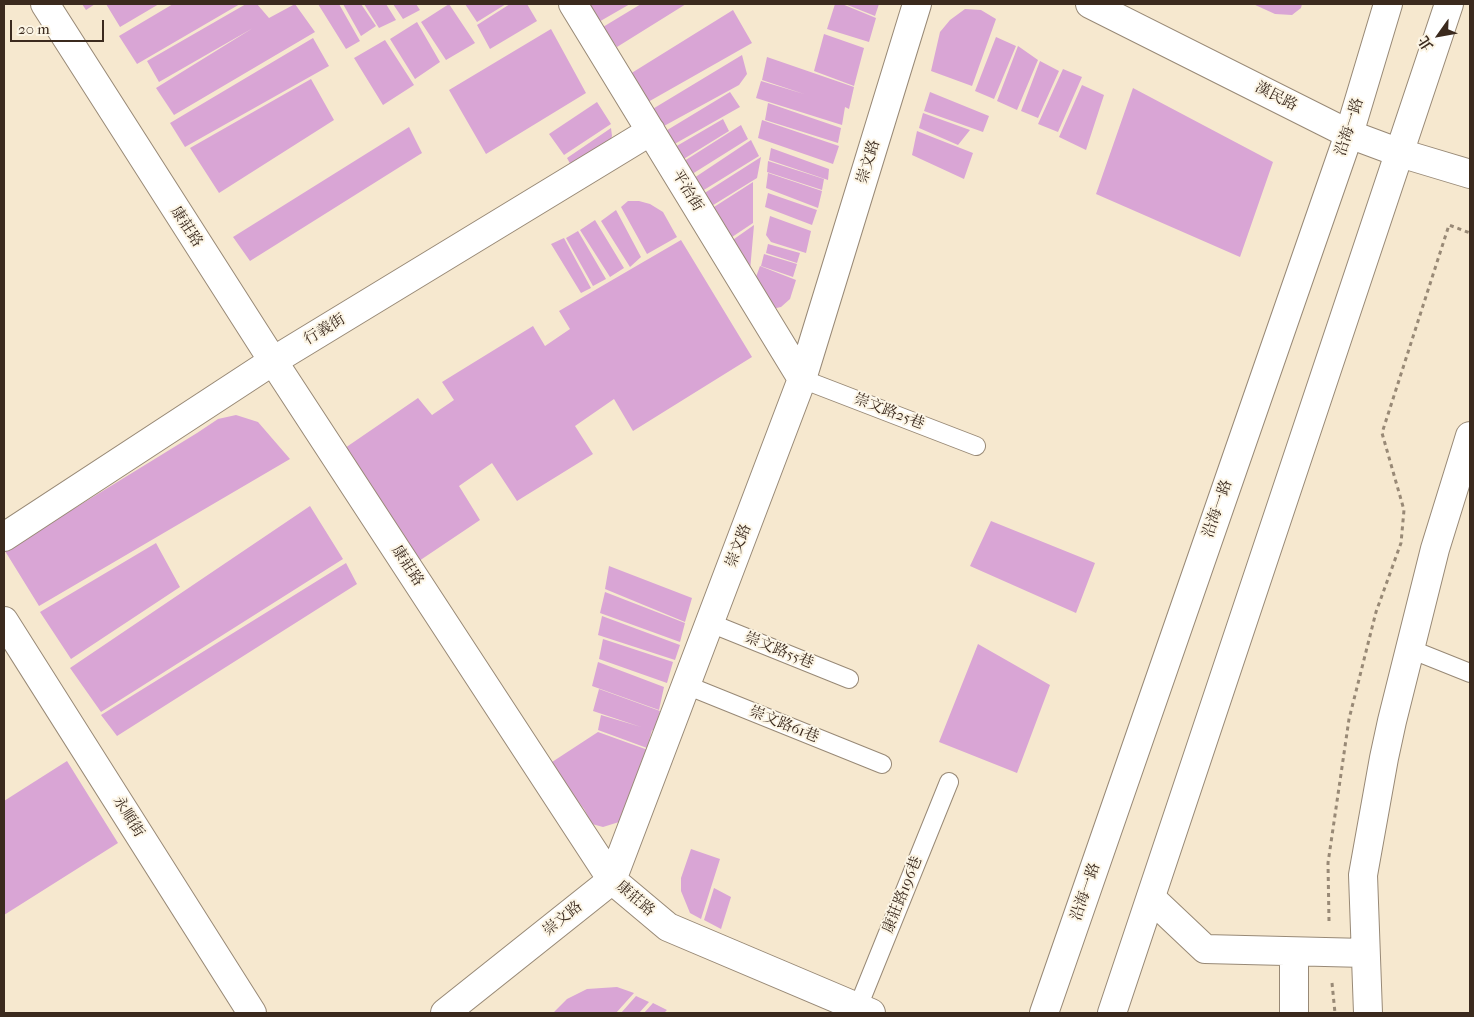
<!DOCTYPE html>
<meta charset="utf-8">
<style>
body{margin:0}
#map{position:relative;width:1474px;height:1017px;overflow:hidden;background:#f6e8cf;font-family:"IM FELL French Canon","Noto Serif TC",serif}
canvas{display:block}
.frame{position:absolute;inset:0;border:5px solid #3b2a1e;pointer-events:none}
.north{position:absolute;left:1414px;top:10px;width:50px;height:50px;-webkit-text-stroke:4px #fcf5e5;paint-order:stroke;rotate:238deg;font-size:14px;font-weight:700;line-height:20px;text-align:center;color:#3b2a1e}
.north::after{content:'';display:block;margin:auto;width:18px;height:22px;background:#3b2a1e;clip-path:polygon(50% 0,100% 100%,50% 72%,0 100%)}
.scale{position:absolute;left:10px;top:20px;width:94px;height:22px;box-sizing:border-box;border:2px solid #3b2a1e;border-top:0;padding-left:6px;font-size:15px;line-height:18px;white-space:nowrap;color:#3b2a1e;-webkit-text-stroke:4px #fcf5e5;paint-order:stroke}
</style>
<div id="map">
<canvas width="1474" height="1017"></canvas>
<div class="frame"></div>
<div class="north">北</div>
<div class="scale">20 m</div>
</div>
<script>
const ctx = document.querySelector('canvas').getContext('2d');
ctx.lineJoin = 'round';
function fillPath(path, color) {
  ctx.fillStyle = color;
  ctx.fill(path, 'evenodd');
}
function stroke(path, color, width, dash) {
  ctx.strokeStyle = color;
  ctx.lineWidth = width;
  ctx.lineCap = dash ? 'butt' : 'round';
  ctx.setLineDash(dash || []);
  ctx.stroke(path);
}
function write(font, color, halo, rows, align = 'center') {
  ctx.font = font + ' "IM FELL French Canon","Noto Serif TC",serif';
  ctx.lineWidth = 4;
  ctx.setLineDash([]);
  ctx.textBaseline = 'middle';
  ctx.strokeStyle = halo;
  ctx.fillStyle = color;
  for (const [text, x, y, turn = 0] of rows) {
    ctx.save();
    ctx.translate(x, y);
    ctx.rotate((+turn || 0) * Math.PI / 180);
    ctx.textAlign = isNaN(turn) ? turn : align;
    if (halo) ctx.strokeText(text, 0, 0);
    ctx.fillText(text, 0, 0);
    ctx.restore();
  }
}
fillPath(new Path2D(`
 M 82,4 L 95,4 L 86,10 Z
 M 106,4 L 159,4 L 120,27 Z
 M 173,4 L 240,4 L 137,64 L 119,36 Z
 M 246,4 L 257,4 L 269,18 L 295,4 L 315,32 L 174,115 L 156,88 L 253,28 L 159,82 L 147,61 Z
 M 318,4 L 339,4 L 360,41 L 346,49 Z
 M 343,4 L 361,4 L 376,26 L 361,36 Z
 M 364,4 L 386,4 L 396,20 L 379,28 Z
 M 393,4 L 416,4 L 420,10 L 403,19 Z
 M 449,4 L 475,43 L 446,60 L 421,22 Z
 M 465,4 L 506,4 L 477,22 Z
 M 510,4 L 527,4 L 537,21 L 490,49 L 477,25 Z
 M 588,4 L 630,4 L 597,23 Z
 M 641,4 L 686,4 L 617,47 L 603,27 Z
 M 835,4 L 842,4 L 876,18 L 869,42 L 827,29 Z
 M 845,4 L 879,4 L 875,16 Z
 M 1253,4 L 1302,4 L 1301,8 L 1292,15 L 1275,14 Z
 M 965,9 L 981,10 L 996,19 L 972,86 L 931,71 L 940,32 L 950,20 Z
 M 733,10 L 752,43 L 648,102 L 630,74 Z
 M 417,22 L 440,62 L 415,79 L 390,39 Z
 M 551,29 L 586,93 L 486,154 L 449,90 Z
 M 824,34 L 864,48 L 854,86 L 814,71 Z
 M 996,37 L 1016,46 L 994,99 L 975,91 Z
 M 313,38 L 329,66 L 185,147 L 170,123 Z
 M 385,40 L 414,85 L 383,105 L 354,58 Z
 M 1018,46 L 1038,60 L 1017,110 L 997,101 Z
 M 742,55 L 747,74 L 739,85 L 664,126 L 651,110 Z
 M 767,57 L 854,87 L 849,109 L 845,107 L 842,125 L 756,98 L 761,81 L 804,94 L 762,80 Z
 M 1040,61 L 1059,71 L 1038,118 L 1021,111 Z
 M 1063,69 L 1082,77 L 1058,132 L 1038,124 Z
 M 311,79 L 334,120 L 219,193 L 190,148 Z
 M 1082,85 L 1104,95 L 1086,150 L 1059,137 Z
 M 1133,88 L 1273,162 L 1240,257 L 1096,194 Z
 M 730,92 L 740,107 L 671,146 L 664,132 Z
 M 930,92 L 989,116 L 983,132 L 924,111 Z
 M 597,102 L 611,124 L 564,155 L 549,134 Z
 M 768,103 L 841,128 L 838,143 L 765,120 Z
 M 923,113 L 970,130 L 958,145 L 919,128 Z
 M 723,119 L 729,131 L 682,160 L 675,147 Z
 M 762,120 L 839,146 L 833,164 L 758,138 Z
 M 741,125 L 748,139 L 689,176 L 681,163 Z
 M 409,127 L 422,153 L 250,261 L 233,237 Z
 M 611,128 L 612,136 L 609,145 L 573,169 L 567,158 Z
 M 917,131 L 973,153 L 964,179 L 912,155 Z
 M 751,140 L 759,156 L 699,193 L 691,180 Z
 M 771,148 L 829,169 L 828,180 L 769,160 Z
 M 761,157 L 757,178 L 710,207 L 703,194 Z
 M 768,161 L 824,179 L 822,190 L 767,172 Z
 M 768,173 L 822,191 L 818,208 L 766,188 Z
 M 753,182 L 753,223 L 732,237 L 714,207 Z
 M 768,193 L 817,210 L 812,225 L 765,207 Z
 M 628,201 L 639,201 L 650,204 L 663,212 L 677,237 L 647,254 L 621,207 Z
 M 616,210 L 641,257 L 630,267 L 601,221 Z
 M 770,216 L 811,231 L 806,253 L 771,242 L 766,235 Z
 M 595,220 L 624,268 L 610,277 L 580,230 Z
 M 754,225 L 749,282 L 727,244 Z
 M 578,231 L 606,279 L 593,286 L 566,238 Z
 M 564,238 L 591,288 L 581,293 L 551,244 Z
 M 681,240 L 752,357 L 633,431 L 614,399 L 575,426 L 593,454 L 517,501 L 492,463 L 459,486 L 480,520 L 419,561 L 345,448 L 418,398 L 432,415 L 454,400 L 442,382 L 533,326 L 545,346 L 570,329 L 559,311 Z
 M 768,244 L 800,253 L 797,263 L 766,253 Z
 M 764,254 L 797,264 L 793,277 L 761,266 Z
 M 760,266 L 796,280 L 790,299 L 781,307 L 772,309 L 752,288 Z
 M 236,415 L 258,422 L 290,459 L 39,606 L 5,551 L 197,433 L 218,419 Z
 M 310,506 L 343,559 L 101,712 L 70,668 Z
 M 991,521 L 1095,563 L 1076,613 L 970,566 Z
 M 156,543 L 180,587 L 71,659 L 40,612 Z
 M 346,563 L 357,584 L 117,736 L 101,715 Z
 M 609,566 L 692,598 L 685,622 L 605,589 Z
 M 605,592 L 685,623 L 680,642 L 600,613 Z
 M 602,616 L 680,645 L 675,660 L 598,635 Z
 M 603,639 L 673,662 L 667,683 L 599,659 Z
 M 978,644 L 1050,685 L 1017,773 L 939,742 Z
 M 598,662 L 664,687 L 659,710 L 592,686 Z
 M 599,689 L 660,711 L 654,731 L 652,730 L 647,748 L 598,730 L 601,715 L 641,727 L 593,711 Z
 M 598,732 L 648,750 L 626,810 L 619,822 L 603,827 L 592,824 L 584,809 L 549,764 Z
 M 67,761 L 118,843 L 4,915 L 4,801 Z
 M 691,849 L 720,859 L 701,919 L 690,913 L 681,891 L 681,878 Z
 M 714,888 L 731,897 L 721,929 L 704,920 Z
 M 617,987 L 634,993 L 616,1013 L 553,1013 L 567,999 L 587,989 Z
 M 636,996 L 649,1002 L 639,1013 L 621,1013 Z
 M 653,1003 L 667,1010 L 664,1013 L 644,1013 Z`), '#d9a5d5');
const lane = new Path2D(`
 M 802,379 L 976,446
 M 710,623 L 849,679
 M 1410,649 L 1470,673
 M 686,685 L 882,764
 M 858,1007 L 949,782`);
const street = new Path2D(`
 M 45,4 L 273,361 L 612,880 L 668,927 L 871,1013
 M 573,4 L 802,379
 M 4,537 L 273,361 L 651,131
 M 4,621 L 252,1013
 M 1151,898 L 1205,949 L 1365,953
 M 1294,952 L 1294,1013
 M 445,1013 L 612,880 L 802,379 L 917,4
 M 1368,1013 L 1363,875 L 1384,758 L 1392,721 L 1435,549 L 1470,436`);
const secondary = new Path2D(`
 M 1090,4 L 1349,134 L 1400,153 L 1470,174`);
const primary = new Path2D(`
 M 1044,1013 L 1349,134 L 1388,4
 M 1112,1013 L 1449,4`);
stroke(lane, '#988976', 20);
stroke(street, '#988976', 30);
stroke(secondary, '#988976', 30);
stroke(primary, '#988976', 30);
stroke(new Path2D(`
 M 1329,921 L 1328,863 L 1349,719 L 1376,612 L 1401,543 L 1404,510 L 1382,433 L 1449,225 L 1470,233
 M 1332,983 L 1335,1013`), '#988976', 3, [4, 4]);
stroke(lane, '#fff', 18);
stroke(street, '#fff', 28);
stroke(secondary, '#fff', 28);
stroke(primary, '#fff', 28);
write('15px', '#3b2a1e', '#fcf5e5', [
 ["漢民路",1276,97,27],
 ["沿海一路",1350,127,-72],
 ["崇文路",869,162,-73],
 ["平治街",687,191,59],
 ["康莊路",186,227,57],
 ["行義街",325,330,-31],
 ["崇文路25巷",889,412,21],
 ["沿海一路",1218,509,-71],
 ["崇文路",739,546,-69],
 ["康莊路",407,566,57],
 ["崇文路55巷",779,651,22],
 ["崇文路61巷",784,725,22],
 ["永順街",128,817,58],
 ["沿海一路",1086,892,-71],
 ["康莊路196巷",903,895,-68],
 ["康莊路",635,899,40],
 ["崇文路",563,919,-39]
]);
</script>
